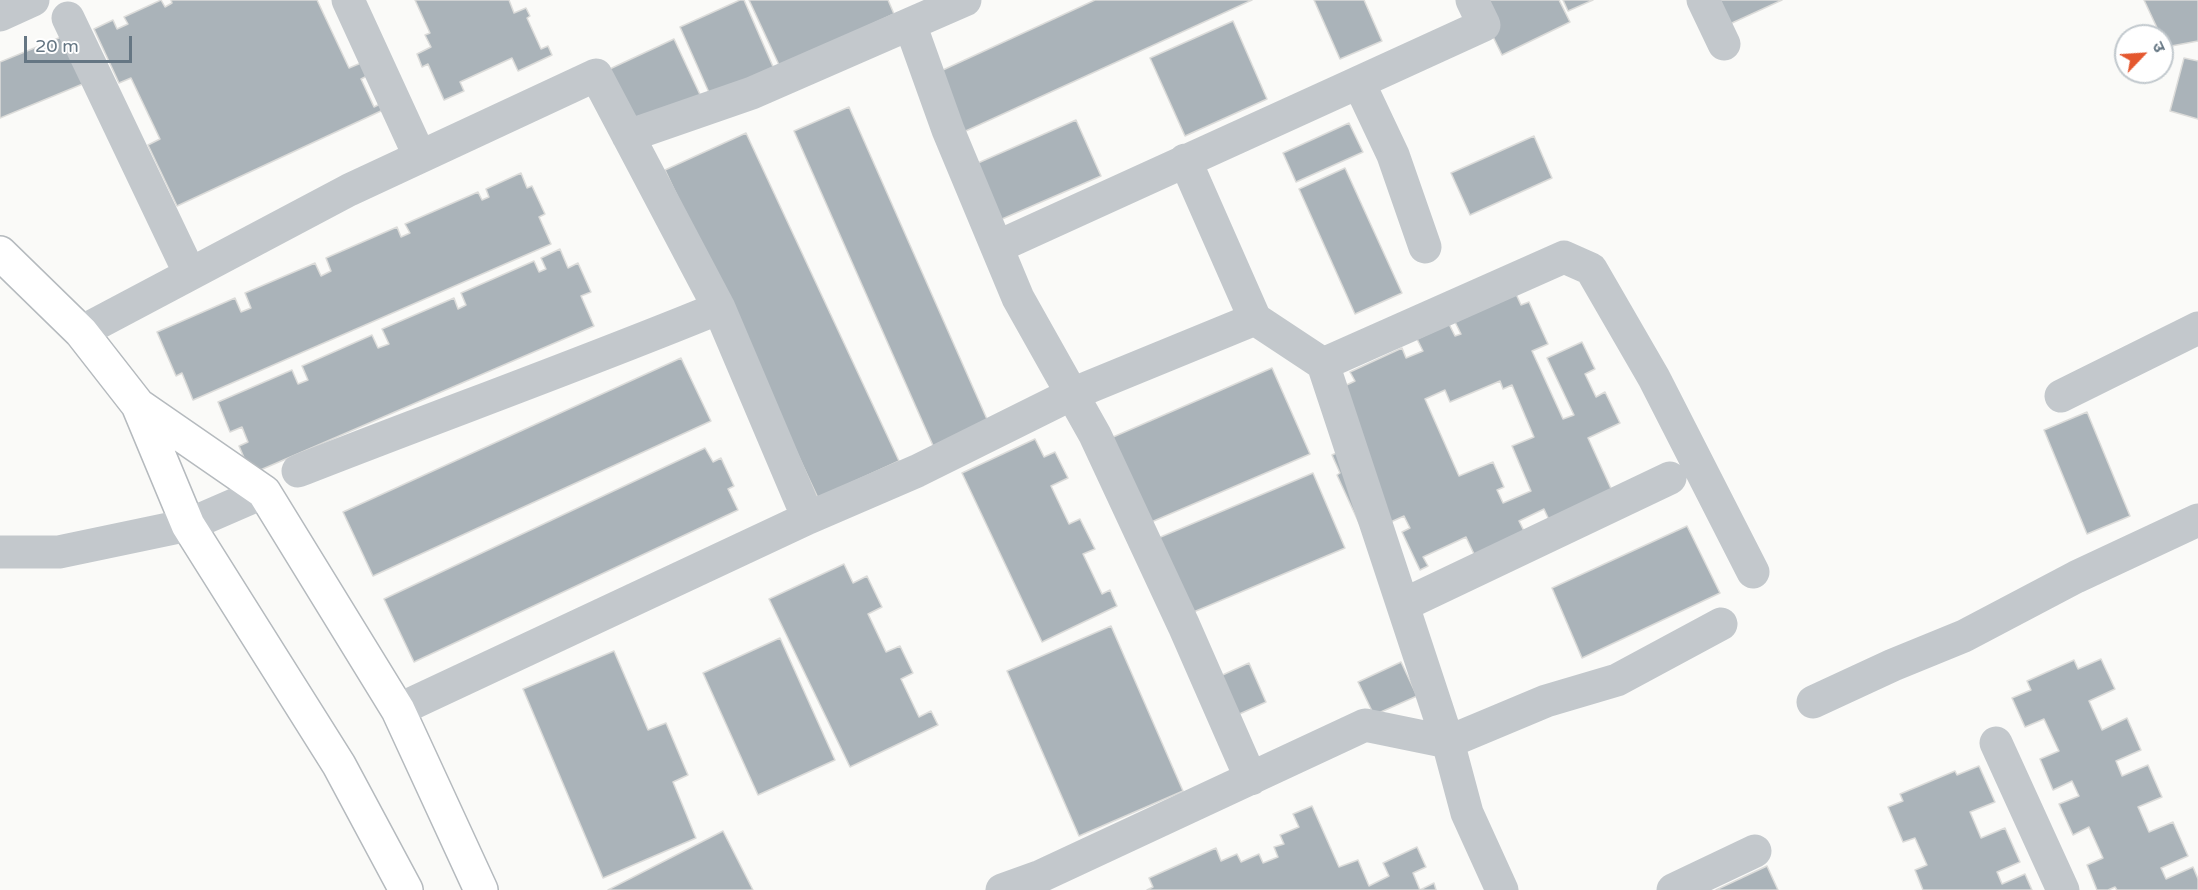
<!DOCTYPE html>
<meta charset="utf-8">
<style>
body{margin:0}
#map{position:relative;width:2198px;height:890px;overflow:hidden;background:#fafaf8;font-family:"Varela Round","Noto Sans Devanagari",sans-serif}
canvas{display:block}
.north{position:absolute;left:2114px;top:24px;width:60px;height:60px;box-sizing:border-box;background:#fff;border:2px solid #c1c8cd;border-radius:50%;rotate:65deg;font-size:16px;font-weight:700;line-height:24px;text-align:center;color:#657683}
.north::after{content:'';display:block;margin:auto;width:21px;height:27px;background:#e4572e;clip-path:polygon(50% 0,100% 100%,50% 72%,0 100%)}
.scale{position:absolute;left:24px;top:36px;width:108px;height:27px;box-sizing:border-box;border:3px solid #657683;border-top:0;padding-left:8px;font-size:18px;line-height:21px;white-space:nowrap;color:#657683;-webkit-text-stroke:4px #fff;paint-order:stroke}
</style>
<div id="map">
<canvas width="2198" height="890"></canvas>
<div class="north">उ</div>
<div class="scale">20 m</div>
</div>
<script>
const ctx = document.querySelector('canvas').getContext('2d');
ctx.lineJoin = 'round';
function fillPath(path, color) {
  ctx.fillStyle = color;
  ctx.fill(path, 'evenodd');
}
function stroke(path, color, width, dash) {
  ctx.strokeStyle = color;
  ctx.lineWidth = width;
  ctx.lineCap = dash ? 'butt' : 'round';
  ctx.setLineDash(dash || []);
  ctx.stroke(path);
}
const building = new Path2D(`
 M 161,0 L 165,7 L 172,3 L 171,0 L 317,0 L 349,68 L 361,63 L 367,76 L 361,79 L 374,107 L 380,104 L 383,110 L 177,206 L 148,145 L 160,139 L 131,78 L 119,83 L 94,29 L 113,20 L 117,29 L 128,24 L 124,17 Z
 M 415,0 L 509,0 L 514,13 L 526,8 L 530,16 L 527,18 L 541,49 L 548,46 L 552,55 L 518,71 L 512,58 L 460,82 L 464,91 L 444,100 L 428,64 L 422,67 L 417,54 L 431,47 L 425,35 L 430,33 Z
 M 740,0 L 744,0 L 774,69 L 711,97 L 680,27 Z
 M 749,0 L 888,0 L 894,14 L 780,67 Z
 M 1095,0 L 1252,0 L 946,140 L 919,81 Z
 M 1314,0 L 1364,0 L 1382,41 L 1340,59 Z
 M 1475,0 L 1559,0 L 1570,22 L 1502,55 Z
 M 1563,0 L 1593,0 L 1568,11 Z
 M 1708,0 L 1782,0 L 1721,28 Z
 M 2144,0 L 2198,0 L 2198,41 L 2166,47 Z
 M 1233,21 L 1267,99 L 1185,136 L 1150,58 Z
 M 66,35 L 85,83 L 0,118 L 0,62 Z
 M 674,39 L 703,101 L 628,136 L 599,74 Z
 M 2184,58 L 2198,61 L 2198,119 L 2170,111 Z
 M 849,107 L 990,426 L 935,450 L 794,131 Z
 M 1076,120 L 1101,176 L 986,226 L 962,170 Z
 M 1349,123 L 1363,152 L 1296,182 L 1283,153 Z
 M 746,133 L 899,461 L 818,498 L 665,170 Z
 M 1534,136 L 1552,178 L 1470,215 L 1451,173 Z
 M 1345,168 L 1402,293 L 1355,314 L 1299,189 Z
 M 521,173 L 527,188 L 532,186 L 545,214 L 539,217 L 551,244 L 193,400 L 182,373 L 176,376 L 157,332 L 235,298 L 241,312 L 251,308 L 245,293 L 315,263 L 321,276 L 331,271 L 326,258 L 397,227 L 401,237 L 410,233 L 405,224 L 478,192 L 482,200 L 489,197 L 486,189 Z
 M 560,249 L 568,268 L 578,263 L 591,292 L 581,296 L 594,326 L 251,474 L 239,446 L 248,442 L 242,427 L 230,432 L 218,402 L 292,370 L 298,384 L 308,380 L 302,366 L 372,335 L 378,348 L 389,344 L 382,329 L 454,298 L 458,309 L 466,305 L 461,293 L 534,261 L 539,272 L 546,269 L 541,258 Z
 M 1516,294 L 1521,305 L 1529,302 L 1548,344 L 1532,351 L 1563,419 L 1574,415 L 1547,358 L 1582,342 L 1595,369 L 1585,374 L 1596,397 L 1605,392 L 1620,423 L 1588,438 L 1613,493 L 1550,522 L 1544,509 L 1519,521 L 1525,533 L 1475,556 L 1466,537 L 1423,557 L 1428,566 L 1420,570 L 1402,532 L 1410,528 L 1404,516 L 1364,534 L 1337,475 L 1340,473 L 1332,455 L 1362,441 L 1338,389 L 1355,381 L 1350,372 L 1402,348 L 1406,358 L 1423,351 L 1417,339 L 1449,324 L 1455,336 L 1461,334 L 1455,322 ZM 1500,381 L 1503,389 L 1512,385 L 1534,437 L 1512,446 L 1531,491 L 1503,503 L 1497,490 L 1504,487 L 1493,462 L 1459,476 L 1425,399 L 1445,390 L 1450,402 Z
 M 681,358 L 711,421 L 373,576 L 343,512 Z
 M 1272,368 L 1310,454 L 1135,529 L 1097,444 Z
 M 2087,412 L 2130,516 L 2087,534 L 2044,430 Z
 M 1035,439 L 1044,457 L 1055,452 L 1068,478 L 1051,486 L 1069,524 L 1080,519 L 1095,549 L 1083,554 L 1102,594 L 1110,590 L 1117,606 L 1042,642 L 962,473 Z
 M 705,448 L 713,462 L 721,458 L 734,486 L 728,489 L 738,510 L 414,662 L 384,599 Z
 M 1313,473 L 1345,548 L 1177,619 L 1144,544 Z
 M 1687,526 L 1720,593 L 1582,658 L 1552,588 Z
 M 844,564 L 853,583 L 867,576 L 882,607 L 868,614 L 886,652 L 900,646 L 913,673 L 901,679 L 919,717 L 931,711 L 938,725 L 850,767 L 769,599 Z
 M 1111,626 L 1183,791 L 1079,836 L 1007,671 Z
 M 780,638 L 835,760 L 758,795 L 703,673 Z
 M 614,651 L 648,730 L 666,723 L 688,775 L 673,782 L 696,838 L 603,878 L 523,689 Z
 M 2101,659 L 2115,689 L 2089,701 L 2102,730 L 2127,718 L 2141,750 L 2116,761 L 2122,776 L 2148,765 L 2162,797 L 2138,807 L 2149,832 L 2173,822 L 2188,856 L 2161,868 L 2166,879 L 2193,867 L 2198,879 L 2198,890 L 2117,890 L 2115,887 L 2108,890 L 2097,890 L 2087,865 L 2103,858 L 2089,827 L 2073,835 L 2059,804 L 2079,796 L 2072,781 L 2053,790 L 2040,759 L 2059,751 L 2044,719 L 2025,727 L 2012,698 L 2031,690 L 2027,681 L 2074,660 L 2078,669 Z
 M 1401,662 L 1417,696 L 1374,715 L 1358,682 Z
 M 1249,663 L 1266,702 L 1224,721 L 1207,682 Z
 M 1979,766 L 1995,802 L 1970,812 L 1981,838 L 2005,828 L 2020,862 L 1997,872 L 2002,884 L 2025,874 L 2032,890 L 1923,890 L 1915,870 L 1927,865 L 1915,838 L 1903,842 L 1888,807 L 1903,801 L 1900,794 L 1955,771 L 1957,775 Z
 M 1312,806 L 1339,867 L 1358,860 L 1369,886 L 1389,876 L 1383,863 L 1417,847 L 1426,867 L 1413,873 L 1420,890 L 1434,883 L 1436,890 L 1147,890 L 1153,887 L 1149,878 L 1216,848 L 1221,861 L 1237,854 L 1241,862 L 1259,854 L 1263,863 L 1278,857 L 1274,847 L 1284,844 L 1280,835 L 1299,827 L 1293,814 Z
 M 723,831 L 753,890 L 608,890 Z
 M 1767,866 L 1778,890 L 1716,890 Z`);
fillPath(building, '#aab3b9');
stroke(building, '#dcdcda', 1.5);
const major = new Path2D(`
 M 0,253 L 81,332 L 138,405 L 188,525 L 339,765 L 406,890
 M 138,405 L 264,492 L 398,710 L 481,890`);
stroke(major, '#b5babe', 36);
stroke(new Path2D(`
 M 348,0 L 420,157
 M 1703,0 L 1724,44
 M 0,15 L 33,0
 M 68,18 L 190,274
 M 910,24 L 948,130 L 1018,298 L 1095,435 L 1184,626 L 1251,779
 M 1359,83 L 1393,155 L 1425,247
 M 628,136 L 752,93 L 965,0
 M 997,247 C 1158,172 1322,100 1484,25 L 1472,0
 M 1255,319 L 1323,364 L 1448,742 L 1546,701 L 1617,680 L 1721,624
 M 81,332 L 349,190 L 596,75 L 719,308 L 808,518
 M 1323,364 L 1564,257 L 1591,269 L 1654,378 L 1753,572
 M 2061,396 L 2198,328
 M 298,471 C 438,416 580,365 719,308
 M 0,552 L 59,552 L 188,525 L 264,492
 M 1403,605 L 1670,478
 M 1813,702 L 1893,665 L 1964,636 L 2076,577 L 2198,520
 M 398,710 L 808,518 L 917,471 L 1072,394 L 1255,319 L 1185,160
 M 1996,743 L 2063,890
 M 1002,890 L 1041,876 L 1365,725 L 1448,742 L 1467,813 L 1502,890
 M 1673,890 L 1755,851`), '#c3c8cc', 33);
stroke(major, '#fff', 33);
</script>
